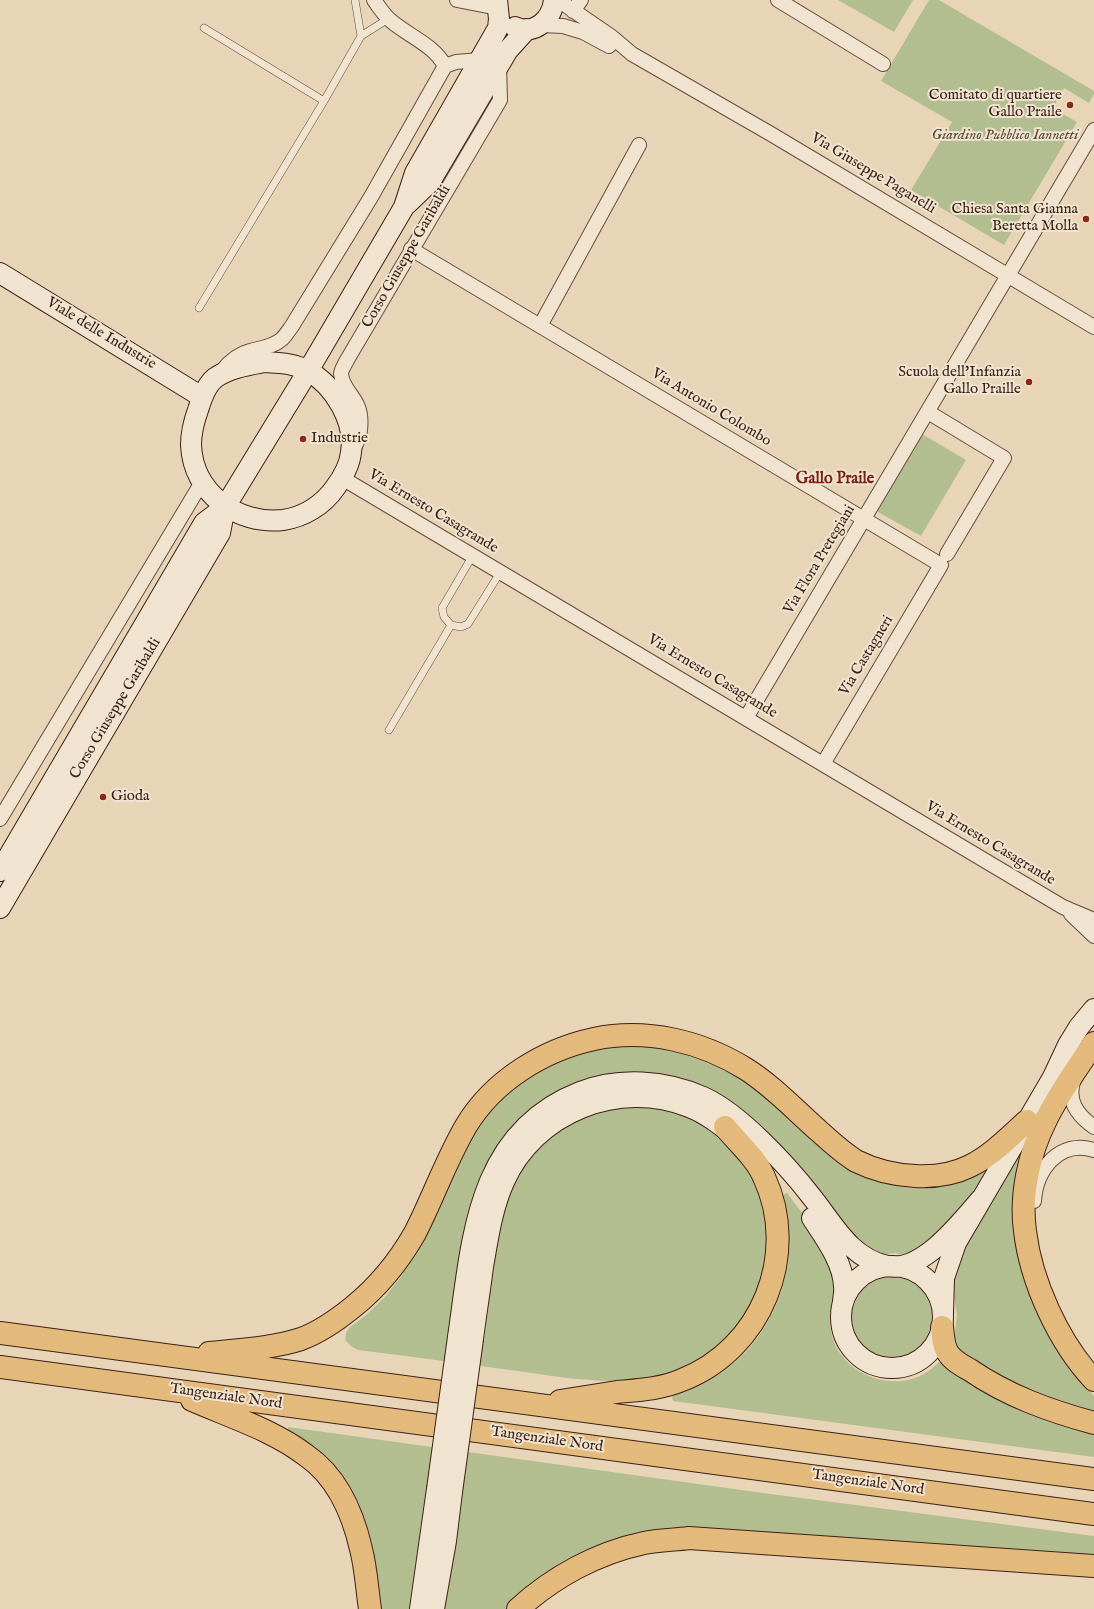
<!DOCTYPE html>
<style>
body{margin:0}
canvas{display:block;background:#e8d5b7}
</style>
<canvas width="1094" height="1609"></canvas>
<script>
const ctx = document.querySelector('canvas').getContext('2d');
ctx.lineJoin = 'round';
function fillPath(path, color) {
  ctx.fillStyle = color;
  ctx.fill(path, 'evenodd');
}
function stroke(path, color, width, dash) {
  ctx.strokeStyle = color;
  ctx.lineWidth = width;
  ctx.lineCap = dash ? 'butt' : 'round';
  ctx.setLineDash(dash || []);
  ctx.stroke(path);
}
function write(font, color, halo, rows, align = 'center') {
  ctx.font = font + ' "IM FELL English",serif';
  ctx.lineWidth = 4;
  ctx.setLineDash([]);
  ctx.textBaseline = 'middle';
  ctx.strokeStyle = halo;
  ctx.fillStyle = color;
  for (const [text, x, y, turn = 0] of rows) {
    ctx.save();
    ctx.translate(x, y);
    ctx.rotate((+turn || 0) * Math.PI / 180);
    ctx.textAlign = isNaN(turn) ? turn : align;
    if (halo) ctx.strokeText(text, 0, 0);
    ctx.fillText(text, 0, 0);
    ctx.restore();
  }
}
fillPath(new Path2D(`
 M 838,0 L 913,0 L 894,32 Z
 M 929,0 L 939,0 L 1094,91 L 1094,94 L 1089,103 L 1064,88 L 1053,108 L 1077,122 L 1004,245 L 911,190 L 952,122 L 881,81 Z
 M 922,434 L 966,460 L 921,536 L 876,511 Z
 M 602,1044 L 671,1045 L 734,1071 L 850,1166 L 987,1168 L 987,1171 L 974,1193 L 954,1219 L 924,1249 L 903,1256 L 896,1253 L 879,1255 L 871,1253 L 701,1088 L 512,1128 L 489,1160 L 480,1178 L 472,1202 L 466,1229 L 447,1339 L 484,1341 C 489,1299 492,1257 503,1215 C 504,1209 506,1202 508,1196 C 519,1167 540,1142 566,1127 C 582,1117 599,1109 618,1106 C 708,1095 783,1179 766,1268 C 765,1276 760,1284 757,1292 C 743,1329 710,1361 671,1373 C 619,1389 563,1377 510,1370 C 459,1363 408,1356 358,1350 L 351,1346 L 345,1340 L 346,1333 L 350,1327 L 365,1316 L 384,1298 L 400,1278 L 416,1251 L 462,1150 L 490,1109 L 538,1067 Z
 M 1039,1121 L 1028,1152 L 1033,1301 L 1046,1329 L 1059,1353 L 1078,1378 L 1094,1396 L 1094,1415 L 1032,1396 L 956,1351 L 954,1338 L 957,1316 L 952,1282 L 957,1260 Z
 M 787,1193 L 813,1227 L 838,1286 C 831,1301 828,1315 831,1331 C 838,1373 892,1395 927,1372 C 931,1369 935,1366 939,1362 L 941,1363 C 987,1398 1039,1420 1094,1434 L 1094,1457 L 673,1401 L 672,1396 C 690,1389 708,1382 724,1371 C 738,1361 750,1348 760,1334 C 790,1290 795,1246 782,1195 Z
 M852 1317a40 40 0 1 1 80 0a40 40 0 1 1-80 0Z
 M 288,1427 L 763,1493 L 1094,1536 L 1094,1557 L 657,1534 L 508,1609 L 444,1609 L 428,1485 L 409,1609 L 381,1609 C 374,1556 367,1493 323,1455 C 313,1446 300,1439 288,1431 Z`), '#b3be90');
const lane = new Path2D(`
 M 355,0 L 361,36
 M 204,28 L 324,101
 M 199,308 L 324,101 L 361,36 L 388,19
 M 473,555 L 442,608 L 444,617 L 451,625 L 461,627 L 468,624 L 501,571
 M 389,730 L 451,625`);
const street = new Path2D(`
 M 374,0 C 379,7 384,15 390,20 C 408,36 433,44 445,66
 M 457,0 L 498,8
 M 558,0 L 612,37 L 632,54 L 771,134 L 1094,327
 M 778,0 L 883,64
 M 573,11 L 581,0
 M 541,25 L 563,26 L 583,32 L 609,46
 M 411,249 L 941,565 L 823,764
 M 540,326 L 639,145
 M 222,371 C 229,362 238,354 250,351 C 261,348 273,347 282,339 C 286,335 289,330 292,326 L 371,197 L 445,66 L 456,62 L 480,60
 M 928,412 L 1004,458 L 947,554
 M 356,444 C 361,435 362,417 358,407 C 354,396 342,387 341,374 C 341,370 345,364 347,360 L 500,100 L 499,65
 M 342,478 L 1063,907 L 1094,920
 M 746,718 L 1094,130
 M 0,819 L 202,482
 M 1071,914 L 1094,936
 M 1074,1079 C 1066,1100 1077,1115 1094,1127
 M 1034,1201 C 1036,1170 1059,1139 1094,1150`);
const secondary = new Path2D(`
 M 515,27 C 535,36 552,19 554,0
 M 407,204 L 430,182 L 508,50 L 527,29
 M 0,273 L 202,397
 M 264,362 C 279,363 294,363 308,371 C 334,385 356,422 351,452 C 350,465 343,477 335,488 C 323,505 304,517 283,520 C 237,525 193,493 191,445 C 191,434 194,421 198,410 C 201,400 206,385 215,378 C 229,368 248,365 264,362 Z
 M 0,871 L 204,523 L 225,507
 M 0,908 L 220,533 L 225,507 L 308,371 L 404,207 L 415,173 L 498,28 L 499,19 L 497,0
 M 812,1218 C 825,1238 843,1262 844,1286 C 845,1292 843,1297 843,1302
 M841 1317a51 51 0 1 1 102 0a51 51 0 1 1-102 0Z
 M 943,1314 L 944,1278 L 956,1243 L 1053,1077 L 1068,1045 L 1079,1027 L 1094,1009
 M 458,1337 C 472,1242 475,1133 580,1092 C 619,1077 665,1080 703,1097 C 739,1113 787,1165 811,1196 C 833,1223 850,1259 888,1266 C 922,1273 961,1222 981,1199
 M 473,1339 C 476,1315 480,1291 483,1267 C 488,1238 492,1209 504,1182 C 535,1112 619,1079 689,1107 C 707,1114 722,1126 737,1138
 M 420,1609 L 437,1489
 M 434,1609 L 446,1541 L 452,1492`);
const highway = new Path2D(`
 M 1094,1043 C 1077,1069 1058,1094 1045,1122 C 1029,1154 1020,1196 1025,1231 C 1031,1282 1059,1343 1094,1380
 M 942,1327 C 943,1335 943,1346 948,1353 C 953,1361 963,1366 970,1370 C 1008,1396 1050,1411 1094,1423
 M 0,1333 L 1094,1479
 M 209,1353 C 237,1350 274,1348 301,1339 C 320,1332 337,1320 353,1307 C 378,1287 399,1261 415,1233 C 433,1198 446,1160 466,1126 C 493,1081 543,1050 594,1039 C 646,1028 701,1041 746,1069 C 773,1086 796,1111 820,1132 C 831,1142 843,1153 856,1161 C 874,1170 895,1175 915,1176 C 933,1177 954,1174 970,1166 C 992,1155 1009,1137 1027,1121
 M 0,1367 L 1094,1514
 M 192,1400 C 231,1417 273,1430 307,1456 C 337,1477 353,1514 361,1549 C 366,1568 367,1589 370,1609
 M 560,1401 C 579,1398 598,1395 617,1392 C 639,1390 661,1389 682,1380 C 762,1349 800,1254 764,1177 C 756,1158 738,1143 725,1127
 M 518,1609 C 553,1577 597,1553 644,1543 C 659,1540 674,1540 689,1538 L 1094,1566`);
stroke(lane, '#674d3e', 8);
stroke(street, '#674d3e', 16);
stroke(secondary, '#3c2015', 22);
stroke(highway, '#3c2015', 24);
stroke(lane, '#f0e4d0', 7);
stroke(street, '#f0e4d0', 14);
stroke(secondary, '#f0e4d0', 20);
stroke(highway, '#e4ba7c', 22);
const secondaryBridge = new Path2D(`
 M 437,1489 L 458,1337
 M 452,1492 L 473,1339`);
stroke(secondaryBridge, '#3c2015', 22, []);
stroke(secondaryBridge, '#f0e4d0', 20);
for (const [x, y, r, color] of [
 [1070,105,4,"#8f2418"],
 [1086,219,4,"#8f2418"],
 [1029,382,4,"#8f2418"],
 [303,439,4,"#8f2418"],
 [103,797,4,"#8f2418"]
]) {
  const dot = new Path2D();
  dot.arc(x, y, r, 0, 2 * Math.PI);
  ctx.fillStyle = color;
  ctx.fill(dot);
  stroke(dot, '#f0e4d0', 1.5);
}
write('15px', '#3c2015', '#f0e4d0', [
 ["Comitato di quartiere",1062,96],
 ["Gallo Praile",1062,113],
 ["Chiesa Santa Gianna",1078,210],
 ["Beretta Molla",1078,227],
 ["Scuola dell'Infanzia",1021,373],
 ["Gallo Praille",1021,390],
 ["Industrie",311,439,"left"],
 ["Gioda",111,797,"left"]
], 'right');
write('italic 15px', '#5a4834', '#f0e4d0', [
 ["Giardino Pubblico Iannetti",1005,136]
]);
write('15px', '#3c2015', '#f0e4d0', [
 ["Via Giuseppe Paganelli",873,174,31],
 ["Corso Giuseppe Garibaldi",407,257,-60],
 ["Viale delle Industrie",101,334,31],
 ["Via Antonio Colombo",711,408,31],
 ["Via Ernesto Casagrande",433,512,31],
 ["Via Flora Pretegiani",820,560,-59],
 ["Via Castagneri",867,656,-59],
 ["Via Ernesto Casagrande",712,677,31],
 ["Corso Giuseppe Garibaldi",116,709,-59],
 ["Via Ernesto Casagrande",990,844,31],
 ["Tangenziale Nord",226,1397,8],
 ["Tangenziale Nord",547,1440,8],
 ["Tangenziale Nord",868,1483,8]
]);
write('bold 16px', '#7a1f14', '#f0e4d0', [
 ["Gallo Praile",835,480]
]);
</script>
